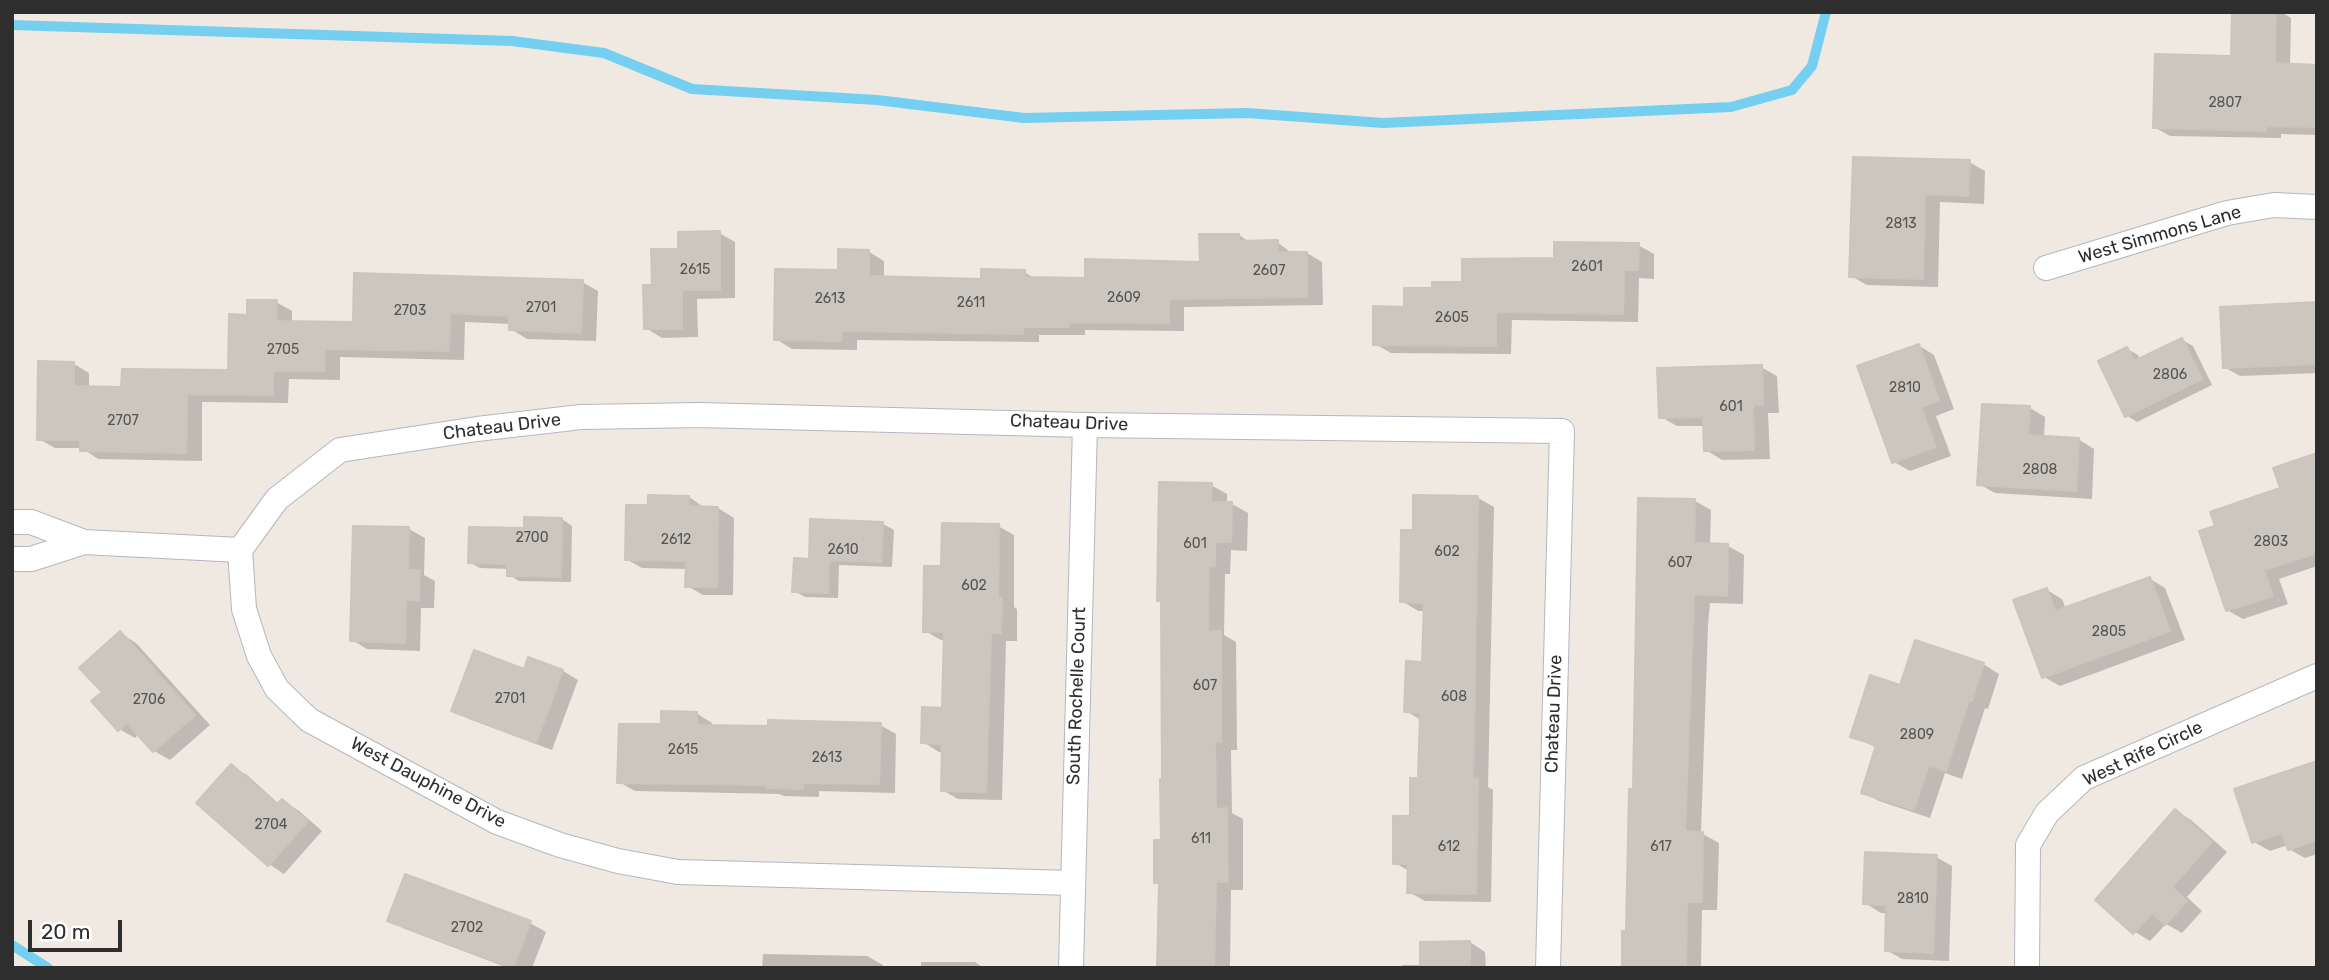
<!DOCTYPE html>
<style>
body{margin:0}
#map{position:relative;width:2329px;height:980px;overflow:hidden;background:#efe9e1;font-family:Rubik,sans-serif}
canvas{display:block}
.frame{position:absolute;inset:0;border:14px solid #2e2e2e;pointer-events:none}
.scale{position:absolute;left:28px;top:920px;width:94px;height:32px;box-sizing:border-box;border:4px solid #2e2e2e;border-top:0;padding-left:9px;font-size:21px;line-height:24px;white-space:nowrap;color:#2e2e2e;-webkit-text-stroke:5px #fff;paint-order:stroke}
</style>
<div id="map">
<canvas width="2329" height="980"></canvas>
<div class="frame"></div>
<div class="scale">20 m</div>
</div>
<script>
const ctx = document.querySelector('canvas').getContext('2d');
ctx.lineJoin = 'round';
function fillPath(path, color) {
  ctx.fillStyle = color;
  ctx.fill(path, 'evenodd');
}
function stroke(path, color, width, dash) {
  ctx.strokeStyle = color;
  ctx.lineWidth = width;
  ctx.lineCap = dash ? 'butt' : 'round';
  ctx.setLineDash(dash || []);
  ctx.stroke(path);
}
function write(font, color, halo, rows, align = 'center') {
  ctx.font = font + ' Rubik,sans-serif';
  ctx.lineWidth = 5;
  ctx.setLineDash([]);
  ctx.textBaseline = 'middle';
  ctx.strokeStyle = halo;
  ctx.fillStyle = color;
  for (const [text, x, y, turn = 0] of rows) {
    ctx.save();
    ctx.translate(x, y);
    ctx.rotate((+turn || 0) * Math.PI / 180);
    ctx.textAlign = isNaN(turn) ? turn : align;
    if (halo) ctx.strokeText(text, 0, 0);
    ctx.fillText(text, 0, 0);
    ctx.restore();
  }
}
fillPath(new Path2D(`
 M 2233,12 L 2281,12 L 2291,18 L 2290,65 L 2317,66 L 2317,135 L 2281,134 L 2281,138 L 2170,136 L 2154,127 L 2232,58 Z
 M 1854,159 L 1969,162 L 1985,171 L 1984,204 L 1940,202 L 1938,287 L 1867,285 L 1851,276 Z
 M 719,233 L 735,242 L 735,298 L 697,299 L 698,337 L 662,338 L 646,328 L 653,287 Z
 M 1239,235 L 1251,243 L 1277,242 L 1293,254 L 1307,253 L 1322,262 L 1323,305 L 1184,307 L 1184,331 L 1085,330 L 1085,335 L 1039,335 L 1039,342 L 857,340 L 857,350 L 792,349 L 776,339 L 840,272 L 869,252 L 884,261 L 884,279 L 983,281 L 1024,272 L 1036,279 L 1087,280 L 1201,263 Z
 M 1638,245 L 1654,254 L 1654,279 L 1639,278 L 1638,322 L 1512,320 L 1511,354 L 1391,353 L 1375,344 L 1406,309 L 1434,290 L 1556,260 Z
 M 582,282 L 598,291 L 596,341 L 527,339 L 511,329 L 511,324 L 465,322 L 464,360 L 340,357 L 340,380 L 289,379 L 288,403 L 202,402 L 202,461 L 98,459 L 82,448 L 55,448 L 39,439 L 74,364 L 89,373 L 89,388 L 123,388 L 230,372 L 249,316 L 276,302 L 292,311 L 292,323 L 355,324 Z
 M 2317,304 L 2317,373 L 2240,376 L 2224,367 Z
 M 2182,340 L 2193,346 L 2212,385 L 2137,422 L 2126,415 L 2127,349 L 2138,355 L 2140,360 Z
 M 1918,345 L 1934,355 L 1954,409 L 1936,416 L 1951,456 L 1910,471 L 1894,462 Z
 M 1761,367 L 1777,376 L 1779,413 L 1768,413 L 1770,459 L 1722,460 L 1706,450 L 1705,426 L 1677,426 L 1661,417 Z
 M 2030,408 L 2045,417 L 2044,437 L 2078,439 L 2094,449 L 2092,499 L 1995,493 L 1979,484 Z
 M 2317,455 L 2317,566 L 2279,579 L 2288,604 L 2243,619 L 2227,610 L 2282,489 Z
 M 1211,485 L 1227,494 L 1227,504 L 1232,504 L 1248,513 L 1247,551 L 1231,550 L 1230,574 L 1225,574 L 1224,635 L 1236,642 L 1237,750 L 1231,750 L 1232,813 L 1243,819 L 1243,890 L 1231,890 L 1230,968 L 1159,968 L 1160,885 L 1156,882 L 1162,842 L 1164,781 L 1163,603 L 1159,600 Z
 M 1415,496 L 1478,498 L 1494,507 L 1488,787 L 1493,790 L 1491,902 L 1425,901 L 1409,892 L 1409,871 L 1395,863 L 1411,818 L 1420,779 L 1421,720 L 1406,711 L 1424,664 L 1425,611 L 1418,611 L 1402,601 L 1415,532 Z
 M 689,497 L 705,508 L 718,508 L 734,518 L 733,595 L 703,595 L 687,586 L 687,569 L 642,568 L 626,559 L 649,507 Z
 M 1695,501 L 1711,510 L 1710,546 L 1728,546 L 1744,555 L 1743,604 L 1710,603 L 1708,625 L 1701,833 L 1719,843 L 1717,910 L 1702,910 L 1701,968 L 1624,968 L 1628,933 L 1634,791 Z
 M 562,519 L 572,526 L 571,582 L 519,581 L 509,575 L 509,569 L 480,568 L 469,562 L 526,530 Z
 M 812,521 L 883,524 L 894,530 L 892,567 L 839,565 L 838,598 L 805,597 L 794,591 L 810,561 Z
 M 998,526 L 1014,535 L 1014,607 L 1017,609 L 1017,641 L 1006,641 L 1002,800 L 958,799 L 942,790 L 943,752 L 939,752 L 923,742 L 943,709 L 946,640 L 941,640 L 925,631 L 943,568 Z
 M 409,529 L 425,538 L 424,575 L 435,581 L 434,608 L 421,608 L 420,651 L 367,649 L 352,640 Z
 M 2150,579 L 2165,588 L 2185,640 L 2060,686 L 2044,677 L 2047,590 L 2062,599 L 2066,609 Z
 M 120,633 L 136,643 L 210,725 L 170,760 L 154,751 L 139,734 L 135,738 L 119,729 L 104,692 Z
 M 529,659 L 563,671 L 578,680 L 552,750 L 469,719 L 453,710 L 525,671 Z
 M 1983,664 L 1999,674 L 1988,709 L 1985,708 L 1962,779 L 1945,773 L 1930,818 L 1879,801 L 1863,792 L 1877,748 L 1853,736 L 1901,687 Z
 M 696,713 L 712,723 L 712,727 L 880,725 L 896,734 L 895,793 L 819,791 L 819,797 L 784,796 L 779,794 L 635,791 L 619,782 L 663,726 Z
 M 2317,763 L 2317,854 L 2305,858 L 2289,849 L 2288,845 L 2270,851 L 2254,842 Z
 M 231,766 L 247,775 L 279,804 L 282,801 L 298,810 L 322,831 L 284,874 L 269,864 Z
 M 2176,811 L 2191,820 L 2227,852 L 2187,897 L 2202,911 L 2182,933 L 2166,924 L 2150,941 L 2135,932 L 2097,899 Z
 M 1936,857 L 1952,866 L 1949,961 L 1902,959 L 1886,950 L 1887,913 L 1881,913 L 1865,903 Z
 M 389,920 L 530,923 L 546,932 L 532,968 L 508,968 L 405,929 Z
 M 1470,942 L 1485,952 L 1486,968 L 1402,968 L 1402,965 L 1422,965 Z
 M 763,954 L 867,956 L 883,965 L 883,968 L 762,968 Z
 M 921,962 L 975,962 L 984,968 L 921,968 Z`), '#0003');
stroke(new Path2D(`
 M 12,25 L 512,41 L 604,53 L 692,89 L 877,100 L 1024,118 L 1247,113 L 1383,123 L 1731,107 L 1792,90 L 1812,66 L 1826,12
 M 12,945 L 48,968`), '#75cff0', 10);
const building = new Path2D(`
 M 2232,12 L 2276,12 L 2275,63 L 2317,65 L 2317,127 L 2266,126 L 2266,131 L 2153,128 L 2155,54 L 2231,56 Z
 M 1853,157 L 1970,160 L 1968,196 L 1925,194 L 1923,279 L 1849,277 Z
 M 720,231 L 720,290 L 682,290 L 682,329 L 644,329 L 643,285 L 652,285 L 651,249 L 678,249 L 678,232 Z
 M 1199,234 L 1239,234 L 1239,241 L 1278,240 L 1278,252 L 1307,252 L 1307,297 L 1169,299 L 1169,323 L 1069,322 L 1069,327 L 1023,327 L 1023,334 L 842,331 L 841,341 L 774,340 L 775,269 L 838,270 L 838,249 L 869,250 L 869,276 L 981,279 L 981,269 L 1025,270 L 1025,277 L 1085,278 L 1085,259 L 1200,262 Z
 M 1554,242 L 1639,243 L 1638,270 L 1624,270 L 1623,314 L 1496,312 L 1496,346 L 1373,345 L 1373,306 L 1404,307 L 1404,288 L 1432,288 L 1432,282 L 1462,282 L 1462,259 L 1554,258 Z
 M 354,273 L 583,280 L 581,333 L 509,330 L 509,316 L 450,313 L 449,351 L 325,349 L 324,371 L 273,371 L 273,395 L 187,394 L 186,453 L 80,451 L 80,440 L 37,440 L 38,361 L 74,362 L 74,386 L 121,387 L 122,369 L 228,370 L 229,314 L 247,315 L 247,300 L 277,300 L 276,321 L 353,322 Z
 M 2317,302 L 2317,364 L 2223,368 L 2220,307 Z
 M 2182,338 L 2202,379 L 2125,417 L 2098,361 L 2127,347 L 2134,361 Z
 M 1919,344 L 1939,400 L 1921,407 L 1936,447 L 1892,463 L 1857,366 Z
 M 1762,365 L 1763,405 L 1753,405 L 1754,450 L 1704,451 L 1703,417 L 1659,418 L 1657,368 Z
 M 1982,404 L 2030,406 L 2028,435 L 2079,438 L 2076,491 L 1977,485 Z
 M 2317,453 L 2317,553 L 2264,570 L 2273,596 L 2226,611 L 2199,531 L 2215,526 L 2210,512 L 2280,488 L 2273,468 Z
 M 1159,482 L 1212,483 L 1211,502 L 1232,502 L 1231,542 L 1215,542 L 1215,566 L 1209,566 L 1208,631 L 1221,631 L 1221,742 L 1215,742 L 1216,809 L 1227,808 L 1228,882 L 1216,882 L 1214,968 L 1157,968 L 1159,883 L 1154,883 L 1154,840 L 1161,840 L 1160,779 L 1162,779 L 1161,601 L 1157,601 Z
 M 648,495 L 689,496 L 689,506 L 718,507 L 717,587 L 685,587 L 686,561 L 625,560 L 626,505 L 648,505 Z
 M 1413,495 L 1478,496 L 1473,778 L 1478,779 L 1476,894 L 1407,893 L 1408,864 L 1393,864 L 1393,816 L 1410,816 L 1410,778 L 1418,778 L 1420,713 L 1404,712 L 1406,661 L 1422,662 L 1424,603 L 1400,602 L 1401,530 L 1413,530 Z
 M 1638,498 L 1695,499 L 1694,543 L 1728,544 L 1727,596 L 1694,594 L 1685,831 L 1703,832 L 1702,902 L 1687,902 L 1686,968 L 1622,968 L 1622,931 L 1626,931 L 1629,789 L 1633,789 Z
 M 524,517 L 562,518 L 561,577 L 507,576 L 507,564 L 468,563 L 469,527 L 524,528 Z
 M 810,519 L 883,522 L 881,562 L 829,560 L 828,593 L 792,592 L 794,558 L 809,559 Z
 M 942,523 L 999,524 L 998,598 L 1002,598 L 1001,633 L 991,633 L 986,792 L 941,791 L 942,744 L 921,743 L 922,707 L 942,708 L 944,632 L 923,632 L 924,566 L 941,566 Z
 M 353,526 L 409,527 L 408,570 L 420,570 L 419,600 L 406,600 L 405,643 L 350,641 Z
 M 2150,577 L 2170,631 L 2042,678 L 2013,600 L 2047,588 L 2055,611 Z
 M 120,631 L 195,715 L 153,752 L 127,723 L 118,731 L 91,701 L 102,692 L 79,668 Z
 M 1915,640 L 1984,663 L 1972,701 L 1969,700 L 1946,771 L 1929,765 L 1914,810 L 1861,793 L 1876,745 L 1850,737 L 1870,675 L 1900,685 Z
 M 474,650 L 524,669 L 528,657 L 563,670 L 536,743 L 451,711 Z
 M 661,711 L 697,712 L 697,725 L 768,726 L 768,720 L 881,723 L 879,784 L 803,783 L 803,789 L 766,788 L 766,785 L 617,783 L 619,724 L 661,724 Z
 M 2317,761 L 2317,840 L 2288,850 L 2282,833 L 2252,843 L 2234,789 Z
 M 231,764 L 277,804 L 282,799 L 308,821 L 268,866 L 196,803 Z
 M 2175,809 L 2212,842 L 2172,887 L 2187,901 L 2165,925 L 2152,913 L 2133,934 L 2095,900 Z
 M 1865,852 L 1937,855 L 1933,953 L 1885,951 L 1886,905 L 1863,904 Z
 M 405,874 L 531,921 L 513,968 L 387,921 Z
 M 1470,941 L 1470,968 L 1420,968 L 1420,942 Z`);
fillPath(building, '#cbc7bf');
stroke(building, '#cbc5ba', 2);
const street = new Path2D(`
 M 2046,268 L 2227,213 L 2274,205 L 2317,207
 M 12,522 L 31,522 L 84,542 L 240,550 L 277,499 L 340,450 L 477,429 L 581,417 L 700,415 L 1085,425 L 1562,431 L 1548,968
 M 240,550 L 244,609 L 259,656 L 277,689 L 309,720 L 497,822 L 560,845 L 618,861 L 678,872 L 1072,883
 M 12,559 L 31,559 L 84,542
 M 1071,968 L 1085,425
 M 2027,968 L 2028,845 L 2047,813 L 2084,778 L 2317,676`);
stroke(street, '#b4b7c1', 26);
stroke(street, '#fff', 24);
write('14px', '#555452', null, [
 ["2807",2225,103],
 ["2813",1901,224],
 ["2601",1587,267],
 ["2615",695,270],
 ["2607",1269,271],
 ["2609",1124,298],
 ["2613",830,299],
 ["2611",971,303],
 ["2701",541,308],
 ["2703",410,311],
 ["2605",1452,318],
 ["2705",283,350],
 ["2806",2170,375],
 ["2810",1905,388],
 ["601",1731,407],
 ["2707",123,421],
 ["2808",2040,470],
 ["2700",532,538],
 ["2612",676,540],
 ["2803",2271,542],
 ["601",1195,544],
 ["2610",843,550],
 ["602",1447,552],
 ["607",1680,563],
 ["602",974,586],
 ["2805",2109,632],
 ["607",1205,686],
 ["608",1454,697],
 ["2701",510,699],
 ["2706",149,700],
 ["2809",1917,735],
 ["2615",683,750],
 ["2613",827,758],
 ["2704",271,825],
 ["611",1201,839],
 ["612",1449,847],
 ["617",1661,847],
 ["2810",1913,899],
 ["2702",467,928]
]);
write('18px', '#2e2e2e', '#fff', [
 ["West Simmons Lane",2160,235,-16],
 ["Chateau Drive",1069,423,2],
 ["Chateau Drive",502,427,-7],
 ["South Rochelle Court",1077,696,-88],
 ["Chateau Drive",1554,714,-88],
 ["West Rife Circle",2143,754,-25],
 ["West Dauphine Drive",428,783,28]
]);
</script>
